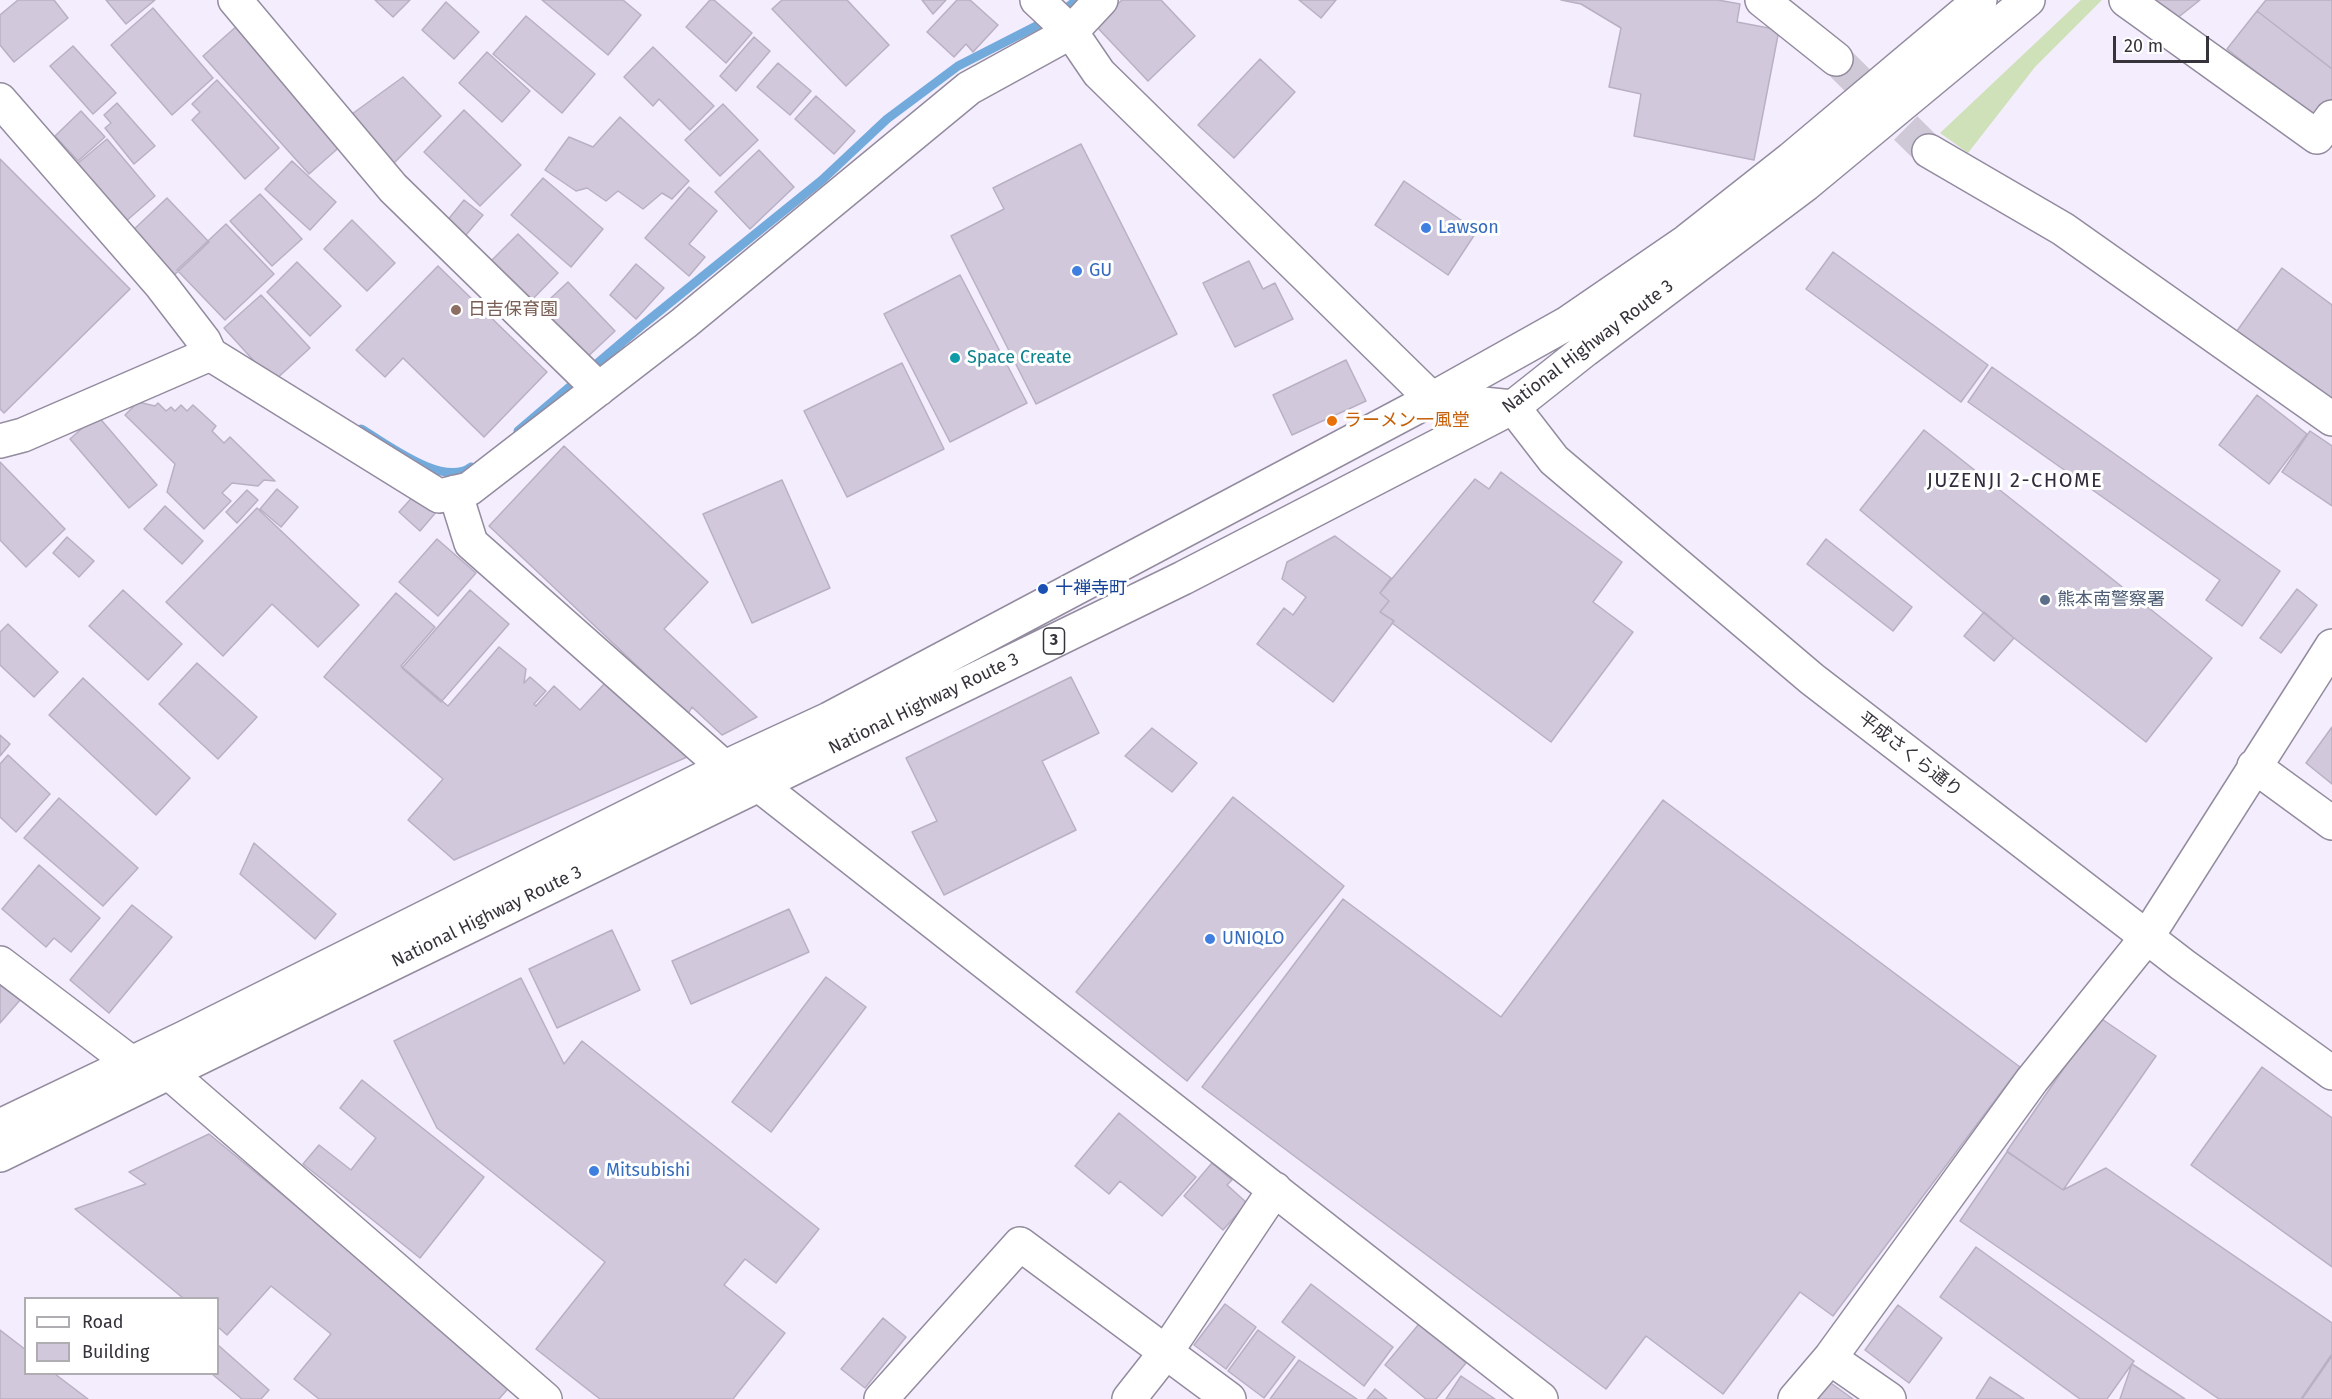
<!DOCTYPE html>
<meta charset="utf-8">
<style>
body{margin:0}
#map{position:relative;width:2332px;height:1399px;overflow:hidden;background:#f4edfe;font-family:"Fira Sans",sans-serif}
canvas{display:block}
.legend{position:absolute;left:24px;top:1297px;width:195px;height:78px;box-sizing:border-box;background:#fff;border:2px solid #afadb1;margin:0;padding:8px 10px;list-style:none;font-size:18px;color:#36333b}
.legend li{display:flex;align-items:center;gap:12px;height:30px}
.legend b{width:30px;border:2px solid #afadb1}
.scale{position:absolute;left:2113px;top:36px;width:96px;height:27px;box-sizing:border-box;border:3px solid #36333b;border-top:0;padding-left:8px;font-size:18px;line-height:21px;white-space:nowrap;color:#36333b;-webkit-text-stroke:4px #fff;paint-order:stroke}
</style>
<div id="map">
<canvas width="2332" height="1399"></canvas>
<ul class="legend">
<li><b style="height:8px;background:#fff"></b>Road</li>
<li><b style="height:16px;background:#d1c8dc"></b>Building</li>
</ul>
<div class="scale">20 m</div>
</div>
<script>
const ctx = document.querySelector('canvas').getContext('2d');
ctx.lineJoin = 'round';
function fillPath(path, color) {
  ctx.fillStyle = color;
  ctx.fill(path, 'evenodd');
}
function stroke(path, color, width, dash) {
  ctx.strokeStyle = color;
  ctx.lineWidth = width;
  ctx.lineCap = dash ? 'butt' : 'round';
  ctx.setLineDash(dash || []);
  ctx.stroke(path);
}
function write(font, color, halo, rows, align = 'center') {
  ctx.font = font + ' "Fira Sans","Noto Sans JP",sans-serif';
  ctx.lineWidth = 6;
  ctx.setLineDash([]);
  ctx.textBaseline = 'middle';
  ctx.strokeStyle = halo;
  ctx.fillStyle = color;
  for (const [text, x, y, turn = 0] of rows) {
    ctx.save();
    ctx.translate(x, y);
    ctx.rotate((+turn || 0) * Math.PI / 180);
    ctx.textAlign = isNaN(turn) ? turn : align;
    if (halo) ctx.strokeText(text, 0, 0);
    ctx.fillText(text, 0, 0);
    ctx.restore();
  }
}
fillPath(new Path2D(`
 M 2081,0 L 2102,0 L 2035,67 L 1968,153 L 1940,133 Z`), '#cfe1b8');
stroke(new Path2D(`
 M 1060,13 L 1077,0
 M 361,429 C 387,444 443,488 471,467
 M 518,431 L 640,327 L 822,180 L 887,119 L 958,66 L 1048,20`), '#73aadc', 9);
const building = new Path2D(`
 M 18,0 L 54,0 L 68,18 L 14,62 L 0,45 L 0,15 Z
 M 106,0 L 155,0 L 126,24 Z
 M 375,0 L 410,0 L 393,17 Z
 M 542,0 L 623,0 L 641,15 L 608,55 Z
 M 710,0 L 714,0 L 752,33 L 726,63 L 686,27 Z
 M 782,0 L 847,0 L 889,45 L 846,86 L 772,9 Z
 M 922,0 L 946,0 L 933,14 Z
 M 957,0 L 970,0 L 998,25 L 973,52 L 966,44 L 954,57 L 927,32 Z
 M 1122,0 L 1161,0 L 1195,36 L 1148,81 L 1095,25 Z
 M 1299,0 L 1336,0 L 1321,18 Z
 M 1561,0 L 1718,0 L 1740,4 L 1737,22 L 1779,30 L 1754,160 L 1634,136 L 1641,94 L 1609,87 L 1621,28 L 1581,4 Z
 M 2152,0 L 2200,0 L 2171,23 Z
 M 2266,0 L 2332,0 L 2332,69 L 2257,11 Z
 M 446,2 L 479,32 L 454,59 L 422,30 Z
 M 153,8 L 213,78 L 172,115 L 111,45 Z
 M 2257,11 L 2332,69 L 2332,101 L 2317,120 L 2227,49 Z
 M 526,16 L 595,74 L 562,113 L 493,54 Z
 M 238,25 L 344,143 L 309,174 L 203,56 Z
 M 754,37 L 770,51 L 736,91 L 720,76 Z
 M 73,46 L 116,93 L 93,114 L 50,66 Z
 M 653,47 L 714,106 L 690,130 L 659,99 L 653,106 L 624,77 Z
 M 487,52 L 530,91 L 502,122 L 459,83 Z
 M 1260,59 L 1295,92 L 1234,158 L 1198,125 Z
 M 778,63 L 811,91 L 790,115 L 757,87 Z
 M 403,77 L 441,116 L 392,165 L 352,114 Z
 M 217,80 L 279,148 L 245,179 L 192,120 L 200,112 L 192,104 Z
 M 816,96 L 855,131 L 834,154 L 795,119 Z
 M 117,103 L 155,146 L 134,164 L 105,128 L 111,123 L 104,115 Z
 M 723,104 L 758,140 L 720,176 L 685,140 Z
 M 464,110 L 521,165 L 480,206 L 424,152 Z
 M 81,111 L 105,137 L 78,161 L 55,136 Z
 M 620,117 L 689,181 L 672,199 L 662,193 L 643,209 L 618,191 L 606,201 L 587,188 L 576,191 L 545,170 L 569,137 L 593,147 Z
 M 107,139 L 155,196 L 125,222 L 77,164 Z
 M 1081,144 L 1177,334 L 1036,404 L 951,236 L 1004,209 L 993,188 Z
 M 759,150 L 794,187 L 750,229 L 715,192 Z
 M 0,159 L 130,289 L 4,413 L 0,409 Z
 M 292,161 L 336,202 L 310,230 L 265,189 Z
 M 543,178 L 603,229 L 571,267 L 511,215 Z
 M 1404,181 L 1477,231 L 1448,275 L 1375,225 Z
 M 689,187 L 717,211 L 689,244 L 705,257 L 689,276 L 645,238 Z
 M 260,194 L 302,239 L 272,266 L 230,221 Z
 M 167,198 L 209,242 L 171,278 L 129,234 Z
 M 464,200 L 483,215 L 460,242 L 442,227 Z
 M 352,220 L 395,263 L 367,291 L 324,249 Z
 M 226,224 L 274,274 L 225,320 L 177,270 Z
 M 518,234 L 558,273 L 526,306 L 486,266 Z
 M 1833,252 L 1988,365 L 1961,402 L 1806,289 Z
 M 1249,261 L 1263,289 L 1275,283 L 1293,319 L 1235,347 L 1203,283 Z
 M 297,262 L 341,306 L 310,336 L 267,292 Z
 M 636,264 L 664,288 L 636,319 L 610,295 Z
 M 438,266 L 547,372 L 484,437 L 403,358 L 385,377 L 356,350 Z
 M 2282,268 L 2332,305 L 2332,407 L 2234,335 Z
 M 960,275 L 1027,403 L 950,442 L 884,314 Z
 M 568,282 L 615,331 L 582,362 L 535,313 Z
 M 261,295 L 310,348 L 273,382 L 224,328 Z
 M 1346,360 L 1366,401 L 1292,435 L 1273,395 Z
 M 902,363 L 944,449 L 847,497 L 804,411 Z
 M 1992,367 L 2280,571 L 2242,626 L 2206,600 L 2220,580 L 1968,402 Z
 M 2257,395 L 2307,434 L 2269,484 L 2219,445 Z
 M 138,402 L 155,406 L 158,403 L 166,411 L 171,407 L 175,411 L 181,405 L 187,411 L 193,405 L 216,426 L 212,431 L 224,443 L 230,437 L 275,481 L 264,480 L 258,486 L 232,483 L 222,493 L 231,501 L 204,529 L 167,492 L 175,464 L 125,415 Z
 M 97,415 L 157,485 L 129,508 L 70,439 Z
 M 1924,430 L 2212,658 L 2146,742 L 2014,638 L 1860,510 Z
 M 2310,431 L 2332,446 L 2332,506 L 2282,472 Z
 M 564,446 L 708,582 L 664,629 L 757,717 L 722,735 L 692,707 L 688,714 L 489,526 Z
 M 0,462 L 65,529 L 26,567 L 0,540 Z
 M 1501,472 L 1622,562 L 1593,602 L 1633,632 L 1551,742 L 1392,623 L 1394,621 L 1380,612 L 1389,601 L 1380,593 L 1475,479 L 1489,489 Z
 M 782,480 L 830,588 L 752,623 L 703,514 Z
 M 277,489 L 298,507 L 281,527 L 260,509 Z
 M 247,490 L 258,500 L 237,523 L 226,512 Z
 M 417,492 L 437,511 L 420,531 L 399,512 Z
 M 165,506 L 203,541 L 182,564 L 144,529 Z
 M 257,508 L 359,605 L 318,647 L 272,604 L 223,656 L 166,602 Z
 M 1335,536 L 1391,578 L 1380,593 L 1389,601 L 1380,612 L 1394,621 L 1333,702 L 1257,644 L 1284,608 L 1293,615 L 1306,597 L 1282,579 L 1287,562 Z
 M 67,537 L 94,561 L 79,577 L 53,553 Z
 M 437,539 L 476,573 L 438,616 L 399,582 Z
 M 1826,539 L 1912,607 L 1893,631 L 1807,564 Z
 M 2297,589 L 2317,605 L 2281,653 L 2260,638 Z
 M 123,590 L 182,644 L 148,680 L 89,626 Z
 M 470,590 L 509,624 L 441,702 L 402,668 Z
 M 396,593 L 435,627 L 401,666 L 448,706 L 499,647 L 526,669 L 524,683 L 530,677 L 546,691 L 534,704 L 536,706 L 554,686 L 580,710 L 605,683 L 687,757 L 454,860 L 408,820 L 443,779 L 324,677 Z
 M 1984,612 L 2014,638 L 1994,661 L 1964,636 Z
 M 8,624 L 58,672 L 34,697 L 0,665 L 0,632 Z
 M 197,663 L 257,717 L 218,759 L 159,704 Z
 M 1071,677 L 1099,733 L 1042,761 L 1076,830 L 944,895 L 912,832 L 937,821 L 906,758 Z
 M 83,678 L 190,778 L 156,815 L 49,715 Z
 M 2332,727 L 2332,784 L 2306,763 Z
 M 1152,728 L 1197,763 L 1172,792 L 1125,756 Z
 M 0,735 L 10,744 L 0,756 Z
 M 8,755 L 50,794 L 16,832 L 0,817 L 0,764 Z
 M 1233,797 L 1344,886 L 1187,1081 L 1076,992 Z
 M 59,798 L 138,868 L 103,906 L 24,838 Z
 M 1663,800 L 2020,1067 L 1833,1316 L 1800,1292 L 1723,1394 L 1646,1336 L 1606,1389 L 1202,1087 L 1343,899 L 1501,1017 Z
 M 254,843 L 336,914 L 315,939 L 240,874 Z
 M 39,865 L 100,918 L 71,952 L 54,938 L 46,947 L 2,909 Z
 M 132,905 L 172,937 L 109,1013 L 70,980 Z
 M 789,909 L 809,952 L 691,1004 L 672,961 Z
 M 612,930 L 640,990 L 557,1028 L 529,969 Z
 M 826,977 L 866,1007 L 771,1132 L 732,1102 Z
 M 521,978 L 564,1064 L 582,1041 L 819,1229 L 776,1283 L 745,1259 L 724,1285 L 785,1333 L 733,1399 L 600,1399 L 536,1349 L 605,1262 L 437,1128 L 394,1041 Z
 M 0,981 L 21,999 L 0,1023 Z
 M 2099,1017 L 2156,1056 L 2063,1190 L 2007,1151 Z
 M 2262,1067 L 2332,1118 L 2332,1267 L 2191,1165 Z
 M 362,1080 L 484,1177 L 420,1258 L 303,1164 L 319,1145 L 351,1170 L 376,1138 L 340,1108 Z
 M 1119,1113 L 1196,1177 L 1162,1216 L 1120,1181 L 1109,1194 L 1075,1166 Z
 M 209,1134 L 512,1384 L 499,1399 L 319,1399 L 294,1379 L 331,1334 L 271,1286 L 227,1335 L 218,1327 L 218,1298 L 183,1298 L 75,1209 L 146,1184 L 129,1172 Z
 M 2007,1152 L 2063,1190 L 2106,1168 L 2332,1323 L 2332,1354 L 2301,1399 L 2219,1399 L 1960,1221 Z
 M 1212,1163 L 1232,1180 L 1227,1185 L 1247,1203 L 1223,1230 L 1184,1196 Z
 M 1976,1247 L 2134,1361 L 2107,1399 L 2080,1399 L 1940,1297 Z
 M 1311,1284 L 1393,1347 L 1364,1386 L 1282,1322 Z
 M 1225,1304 L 1256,1327 L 1226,1369 L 1194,1345 Z
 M 1898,1305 L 1942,1338 L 1909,1383 L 1865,1350 Z
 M 883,1318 L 906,1337 L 865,1388 L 841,1369 Z
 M 1419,1324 L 1466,1363 L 1436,1399 L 1426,1399 L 1385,1365 Z
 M 0,1330 L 26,1350 L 26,1374 L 55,1374 L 88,1399 L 0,1399 Z
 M 1258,1330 L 1295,1357 L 1264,1398 L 1228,1371 Z
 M 218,1345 L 269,1390 L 261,1399 L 242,1399 L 212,1374 L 218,1374 Z
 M 2332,1356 L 2332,1399 L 2302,1399 Z
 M 1299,1360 L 1357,1399 L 1270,1399 Z
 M 2132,1364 L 2185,1399 L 2120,1399 Z
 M 1461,1376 L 1495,1399 L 1446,1399 Z
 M 1990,1377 L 2024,1399 L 1976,1399 Z
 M 1828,1381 L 1853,1399 L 1815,1399 Z
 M 1375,1389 L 1387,1399 L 1367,1399 Z`);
fillPath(building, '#d1c8dc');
stroke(building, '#b9b0c4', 1.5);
stroke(new Path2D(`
 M 1836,59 L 1929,151`), '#cec8d7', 33, [33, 16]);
const minor = new Path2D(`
 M 235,0 L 393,188 L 599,389
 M 1037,0 L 1071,32 L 1099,73 L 1432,399 L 1513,407 L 1554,460 L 1812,679 L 2183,965 L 2332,1073
 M 1762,0 L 1836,59
 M 2126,0 L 2317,137 L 2332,117
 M 0,100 L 161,285 L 204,341 L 210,354
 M 1929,151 L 2063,229 L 2332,419
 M 0,441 L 23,435 L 210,354 L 439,496 L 469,489 L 684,323 L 969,88 L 1071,32 L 1101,0
 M 455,492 L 471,543 L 725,768
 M 2254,766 L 2332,823
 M 759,785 L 1541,1399
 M 0,963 L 130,1062 L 168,1072 L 545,1399
 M 1830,1358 L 1889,1399
 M 881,1399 L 1020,1244 L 1229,1399
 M 1129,1399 L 1166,1352 L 1275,1189
 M 1795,1399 L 1830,1358 L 2032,1080 L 2147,937 L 2332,646`);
const highway = new Path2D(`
 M 0,1126 L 184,1038 L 738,761 L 829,719 L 1432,399 L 1566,324 L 1687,241 L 1791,159 L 1980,0
 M 0,1155 L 1183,578 L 1513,407 L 1585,350 L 1806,184 L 2028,0`);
stroke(minor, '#938b9e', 36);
stroke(highway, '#938b9e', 36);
stroke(minor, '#fff', 33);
stroke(highway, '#fff', 33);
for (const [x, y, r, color] of [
 [1426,228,6,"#3f7fe0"],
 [1077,271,6,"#3f7fe0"],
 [456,310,6,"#8d6e63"],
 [955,358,6,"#0f9aa8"],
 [1332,421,6,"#e8710a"],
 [1043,589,6,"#1a4fb4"],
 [2045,600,6,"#5c6f8a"],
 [1210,939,6,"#3f7fe0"],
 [594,1171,6,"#3f7fe0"]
]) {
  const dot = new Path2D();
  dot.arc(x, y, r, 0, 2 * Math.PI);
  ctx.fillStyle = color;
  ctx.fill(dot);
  stroke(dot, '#fff', 2);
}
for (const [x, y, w] of [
 [1054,641,21]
]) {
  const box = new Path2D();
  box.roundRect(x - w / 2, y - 13, w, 26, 4.5);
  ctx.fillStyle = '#fff';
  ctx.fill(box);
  stroke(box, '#36333b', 1.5);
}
write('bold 16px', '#36333b', null, [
 ["3",1054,641]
]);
write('18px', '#366cbe', '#fff', [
 ["Lawson",1438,228],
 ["GU",1089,271],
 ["UNIQLO",1222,939],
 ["Mitsubishi",606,1171]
], 'left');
write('18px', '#785e54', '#fff', [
 ["日吉保育園",468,310]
], 'left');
write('18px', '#36333b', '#fff', [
 ["National Highway Route 3",1588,347,-37],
 ["National Highway Route 3",924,704,-26],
 ["平成さくら通り",1910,755,38],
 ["National Highway Route 3",487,917,-26]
]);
write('18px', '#0d838f', '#fff', [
 ["Space Create",967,358]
], 'left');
write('18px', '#c56008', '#fff', [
 ["ラーメン一風堂",1344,421]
], 'left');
write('18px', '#164399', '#fff', [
 ["十禅寺町",1055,589]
], 'left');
write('18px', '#4e5e75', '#fff', [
 ["熊本南警察署",2057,600]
], 'left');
ctx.letterSpacing = '1.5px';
write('20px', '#322b3b', '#fff', [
 ["JUZENJI 2-CHOME",2015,481]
]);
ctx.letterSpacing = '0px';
</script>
